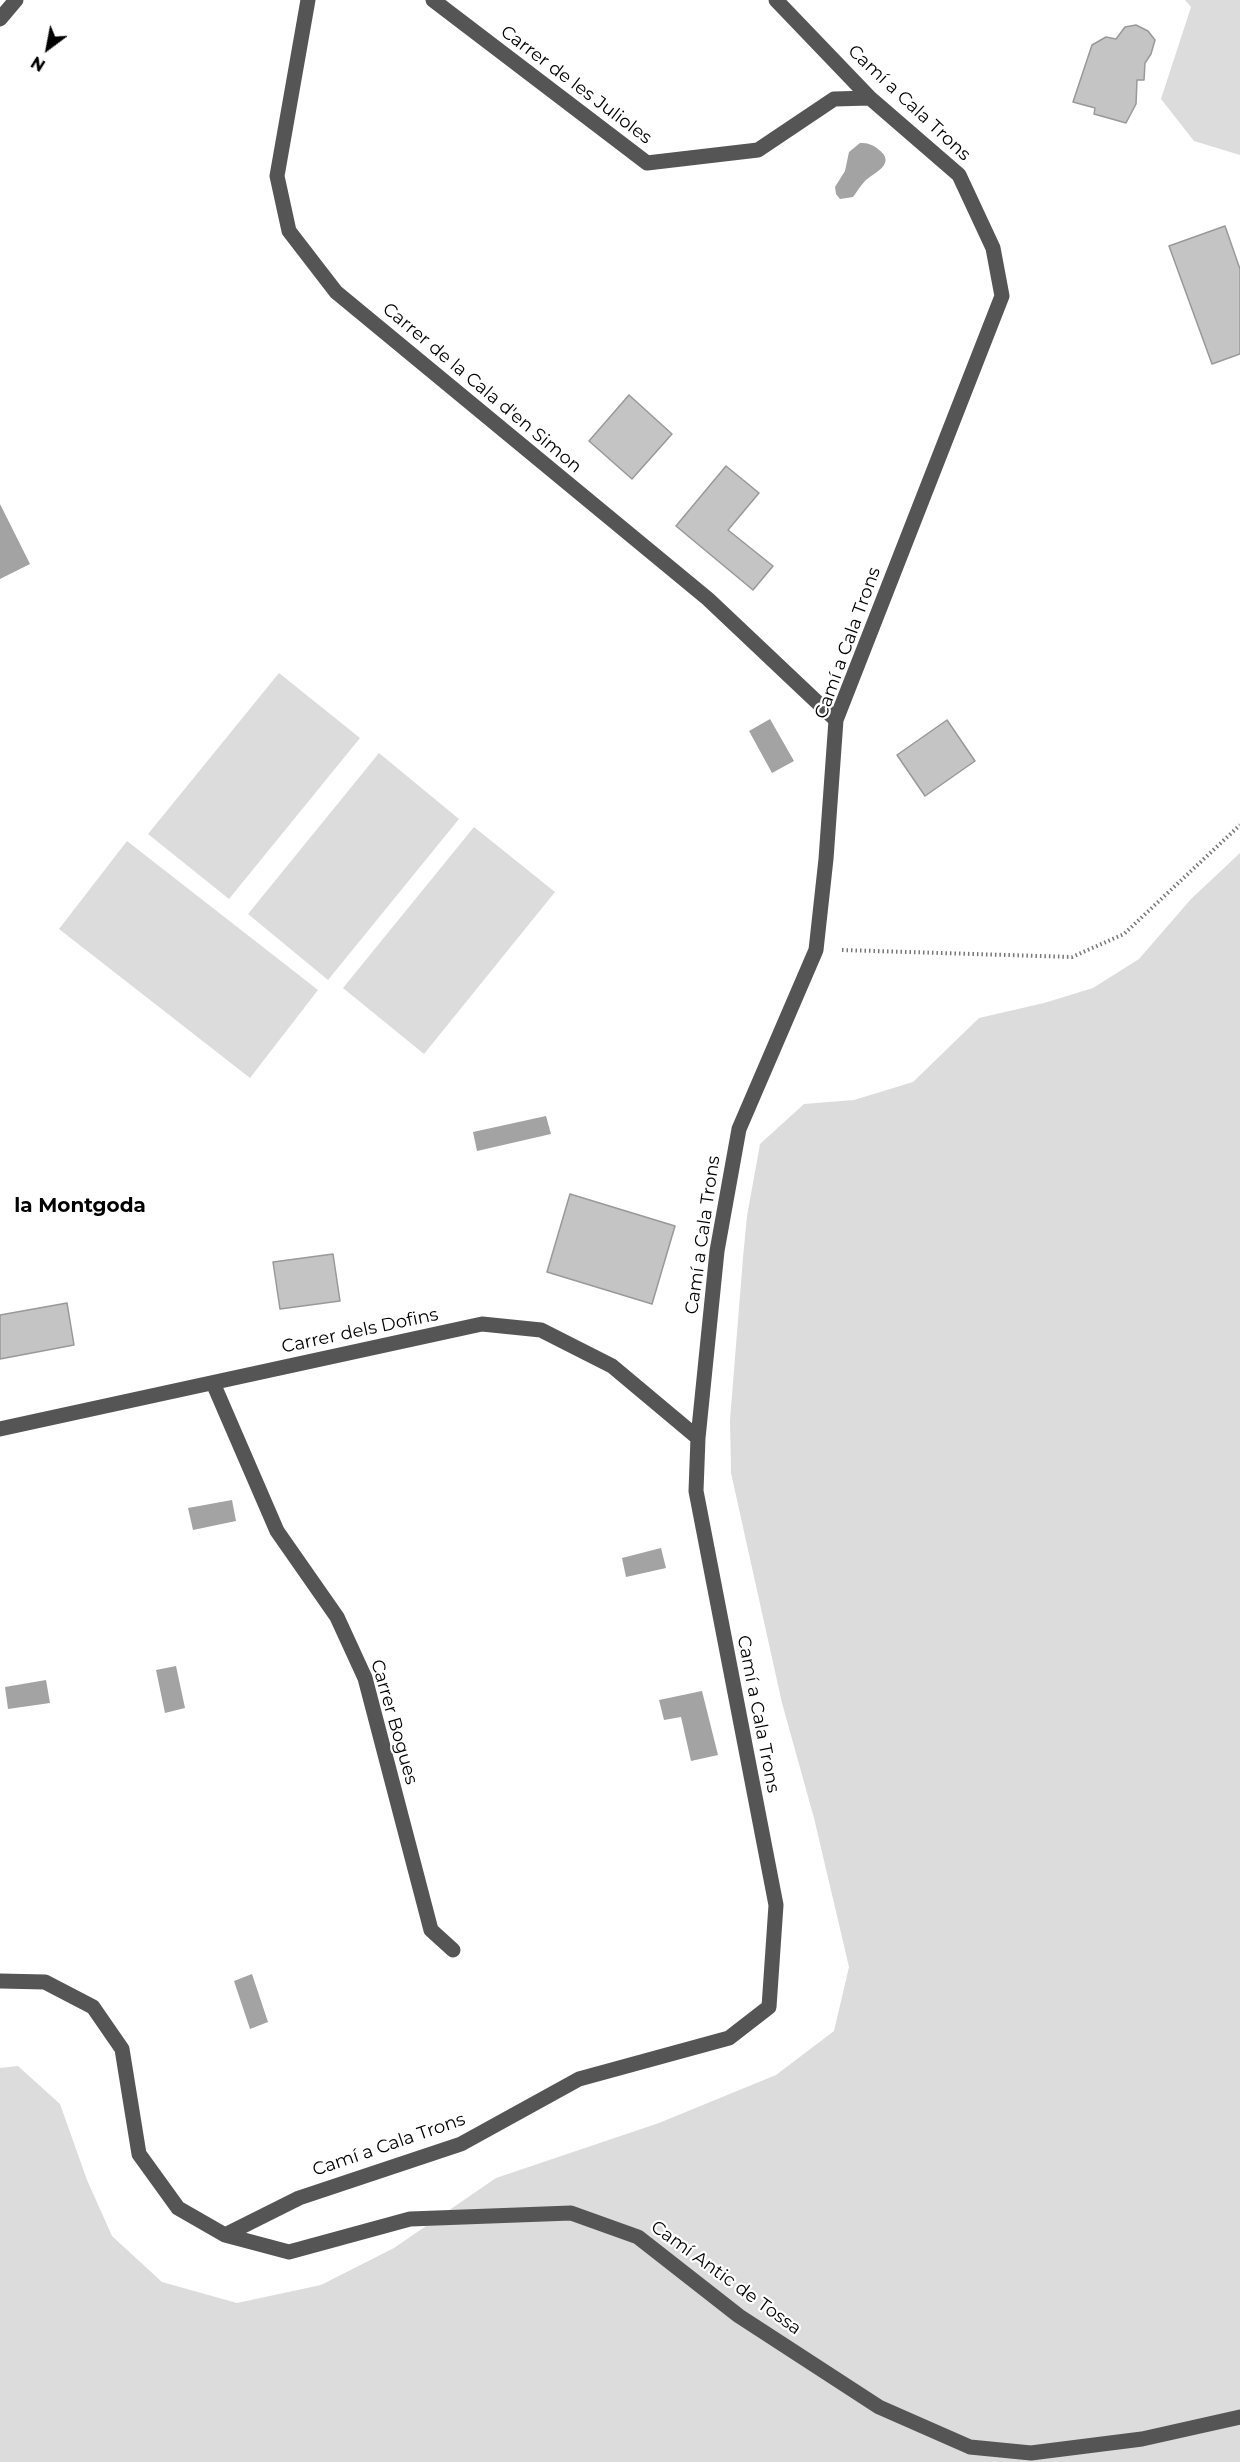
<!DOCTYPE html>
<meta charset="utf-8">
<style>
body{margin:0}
#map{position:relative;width:1240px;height:2462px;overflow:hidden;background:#fff;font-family:Montserrat,sans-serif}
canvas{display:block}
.north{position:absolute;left:18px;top:18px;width:60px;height:60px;-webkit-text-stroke:4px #fff;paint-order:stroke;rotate:212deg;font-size:16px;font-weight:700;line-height:24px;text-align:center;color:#000}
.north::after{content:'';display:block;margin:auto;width:21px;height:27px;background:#000;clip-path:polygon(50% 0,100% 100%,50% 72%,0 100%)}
</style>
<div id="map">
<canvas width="1240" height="2462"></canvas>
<div class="north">N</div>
</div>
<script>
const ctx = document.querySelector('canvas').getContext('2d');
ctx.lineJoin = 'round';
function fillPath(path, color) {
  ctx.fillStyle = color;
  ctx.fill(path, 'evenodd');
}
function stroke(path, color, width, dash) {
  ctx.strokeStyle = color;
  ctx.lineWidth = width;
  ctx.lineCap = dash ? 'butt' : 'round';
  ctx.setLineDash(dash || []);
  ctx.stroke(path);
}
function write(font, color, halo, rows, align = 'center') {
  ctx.font = font + ' Montserrat,sans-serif';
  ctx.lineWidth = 4.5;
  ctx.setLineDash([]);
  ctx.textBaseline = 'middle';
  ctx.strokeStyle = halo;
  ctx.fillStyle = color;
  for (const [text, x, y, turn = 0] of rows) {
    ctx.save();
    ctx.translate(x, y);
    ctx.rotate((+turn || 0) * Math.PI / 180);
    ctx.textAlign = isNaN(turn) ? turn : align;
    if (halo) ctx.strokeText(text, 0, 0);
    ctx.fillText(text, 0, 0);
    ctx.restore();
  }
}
fillPath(new Path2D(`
 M 1185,0 L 1240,0 L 1240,155 L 1194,141 L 1161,99 L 1191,7 Z
 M 279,673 L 360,738 L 229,899 L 148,834 Z
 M 379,753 L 459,819 L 328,980 L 248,914 Z
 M 474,827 L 555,892 L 424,1054 L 343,988 Z
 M 127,841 L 318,990 L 250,1078 L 59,929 Z
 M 1240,853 L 1240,2462 L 0,2462 L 0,2068 L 18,2066 L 60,2104 L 87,2180 L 112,2236 L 162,2282 L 237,2303 L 321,2285 L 394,2248 L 496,2178 L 659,2123 L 776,2075 L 834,2031 L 849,1967 L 814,1818 L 782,1703 L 731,1473 L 730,1420 L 743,1258 L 747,1216 L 760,1144 L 804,1104 L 854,1100 L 913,1082 L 979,1018 L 1044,1003 L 1093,988 L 1139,959 L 1191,899 Z`), '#dcdcdc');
fillPath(new Path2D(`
 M 860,143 C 867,143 872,144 878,149 C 898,164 873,173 865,181 C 860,186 857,192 853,197 L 840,199 L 836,194 L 835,187 L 845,171 L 849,152 Z
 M 0,504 L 30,564 L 0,579 Z
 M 770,719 L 794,761 L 772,773 L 749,731 Z
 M 546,1116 L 551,1134 L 477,1151 L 473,1132 Z
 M 232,1500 L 236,1521 L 193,1530 L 188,1508 Z
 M 661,1548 L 666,1568 L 626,1577 L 622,1558 Z
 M 176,1666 L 185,1708 L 165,1713 L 156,1670 Z
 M 46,1680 L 50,1703 L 8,1709 L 5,1687 Z
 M 702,1691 L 718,1755 L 691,1761 L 681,1717 L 664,1720 L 659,1700 Z
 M 252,1974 L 268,2022 L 250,2029 L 234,1981 Z`), '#a3a3a3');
const building = new Path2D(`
 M 1136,25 L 1148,31 L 1155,40 L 1151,54 L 1145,63 L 1144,80 L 1137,80 L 1136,104 L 1126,123 L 1094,114 L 1095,108 L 1073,102 L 1092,45 L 1106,37 L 1116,39 L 1125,27 Z
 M 1225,226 L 1240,269 L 1240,354 L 1212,364 L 1169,246 Z
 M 629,395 L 672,434 L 632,479 L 589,441 Z
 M 726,466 L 759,493 L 728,530 L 773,566 L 753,590 L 676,526 Z
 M 947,720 L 975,761 L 925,796 L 897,755 Z
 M 570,1194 L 675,1226 L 652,1304 L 547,1272 Z
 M 333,1254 L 340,1301 L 280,1309 L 273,1262 Z
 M 67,1303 L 74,1345 L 0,1359 L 0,1315 Z`);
fillPath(building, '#c4c4c4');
stroke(building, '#999', 1.5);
stroke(new Path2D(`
 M 842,950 L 1072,957 L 1124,934 L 1240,825`), '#777', 4, [1.5, 3]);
stroke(new Path2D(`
 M 308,0 L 277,176 L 289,231 L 336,292 L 708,599 L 836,720
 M 433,0 L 647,163 L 758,150 L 834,99 L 870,98
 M 0,19 L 16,0
 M 213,1383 L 277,1531 L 337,1617 L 365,1678 L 431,1930 L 453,1950
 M 0,1429 L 482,1324 L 541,1330 L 612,1366 L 698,1438
 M 0,1981 L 45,1982 L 93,2007 L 122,2049 L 139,2154 L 178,2208 L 225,2235 L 289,2252 L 410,2219 L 571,2213 L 638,2237 L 739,2316 L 879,2407 L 970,2447 L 1031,2453 L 1142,2439 L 1240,2417
 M 225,2235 L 299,2198 L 461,2144 L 579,2079 L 729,2038 L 769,2007 L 776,1905 L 696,1491 L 698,1438 L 717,1251 L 739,1129 L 816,950 L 826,859 L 836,720 L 1002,296 L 993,248 L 959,175 L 870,98 L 776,0`), '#555', 15);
write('18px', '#000', '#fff', [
 ["Carrer de les Julioles",576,85,37],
 ["Camí a Cala Trons",909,103,43],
 ["Carrer de la Cala d'en Simon",482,388,40],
 ["Camí a Cala Trons",848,643,-70],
 ["Camí a Cala Trons",703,1235,-82],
 ["Carrer dels Dofins",360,1331,-12],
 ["Camí a Cala Trons",758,1714,79],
 ["Carrer Bogues",394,1722,74],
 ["Camí a Cala Trons",389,2145,-19],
 ["Camí Antic de Tossa",726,2278,36]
]);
write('bold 20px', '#000', '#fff', [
 ["la Montgoda",80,1206]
]);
</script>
